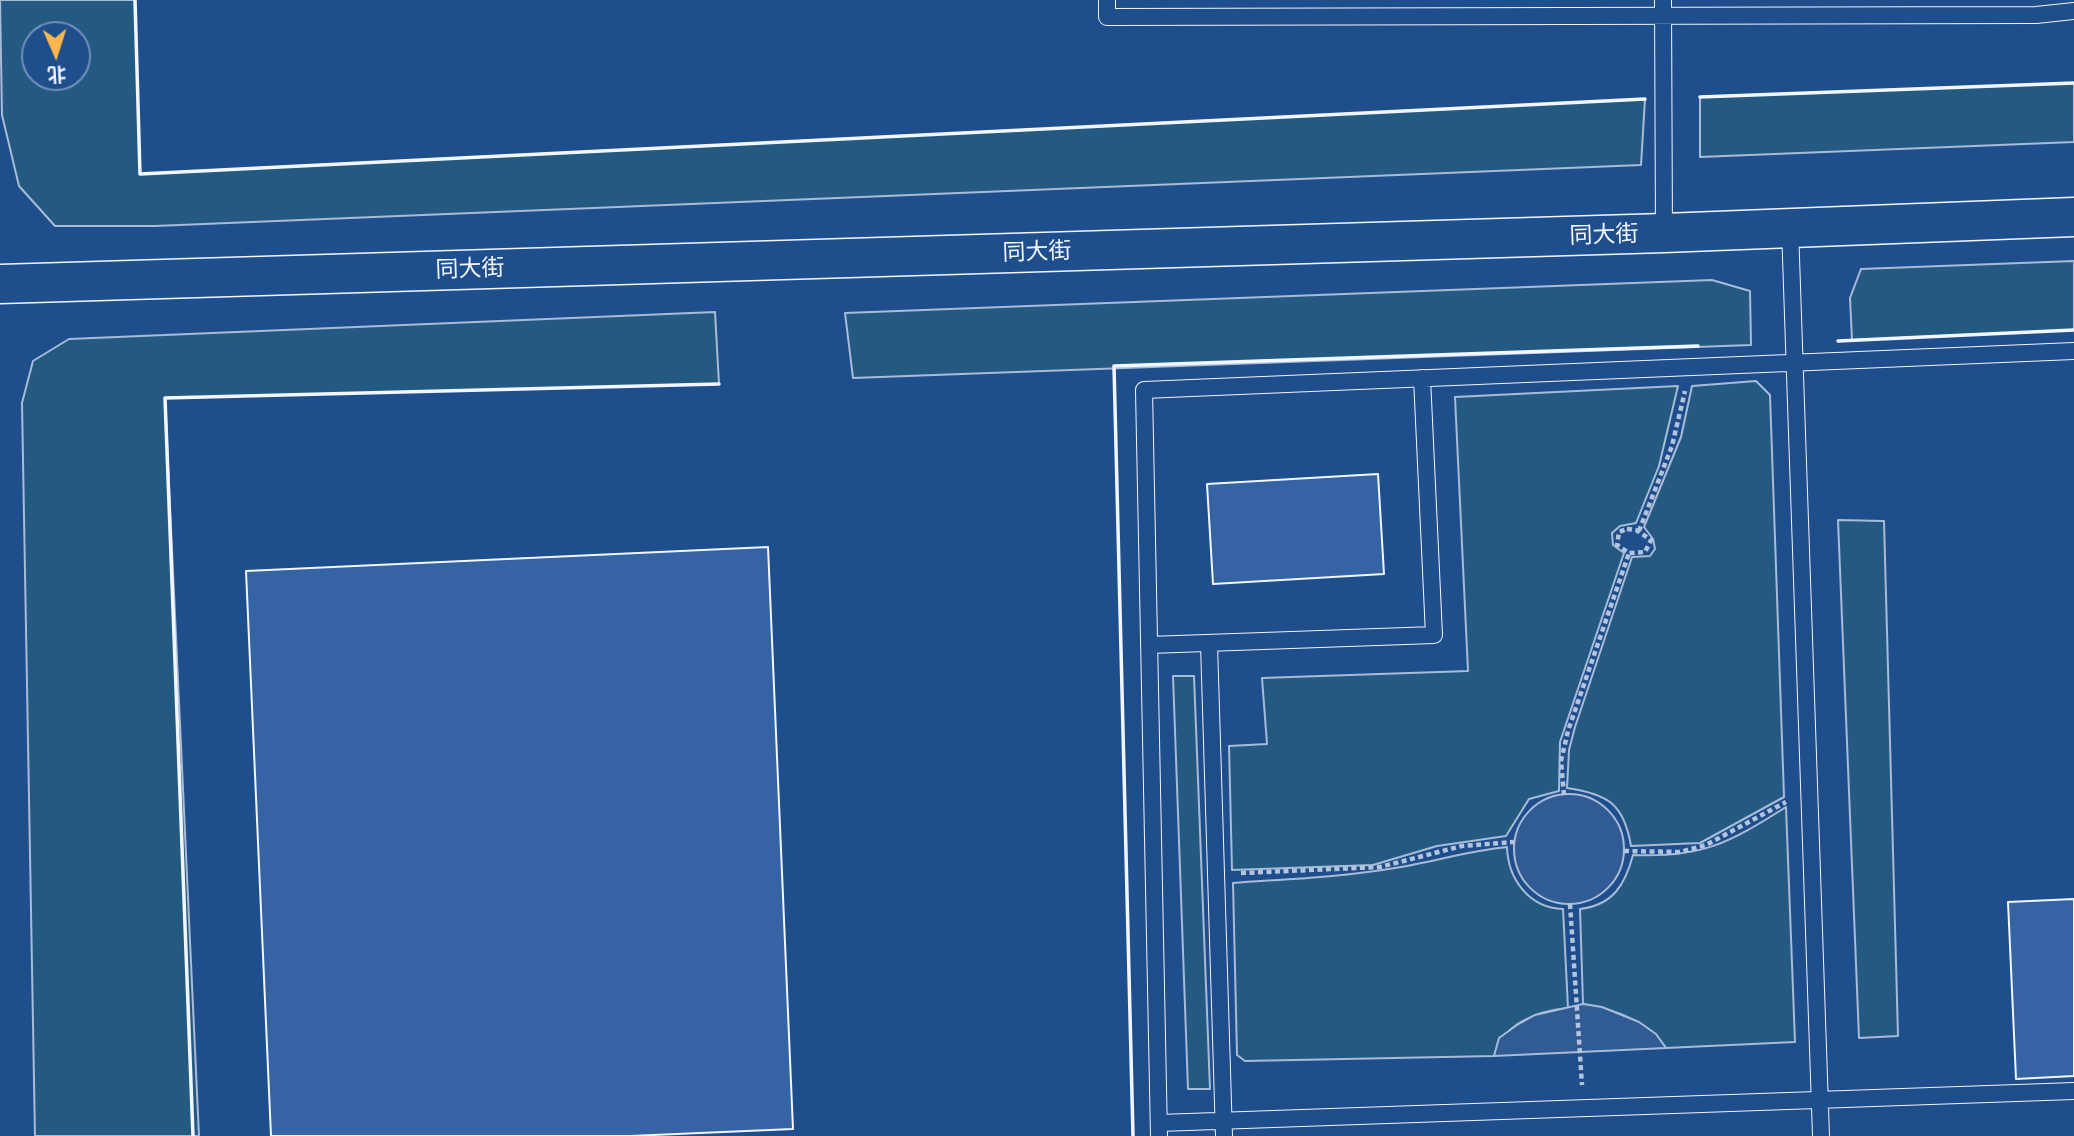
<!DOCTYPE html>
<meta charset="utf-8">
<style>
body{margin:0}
#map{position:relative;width:2074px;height:1136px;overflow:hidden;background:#1f4e8c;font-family:"Public Sans","Noto Sans SC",sans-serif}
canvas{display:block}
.north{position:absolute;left:21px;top:21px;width:70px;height:70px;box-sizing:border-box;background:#1f4e8c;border:2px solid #7391ba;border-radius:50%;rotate:177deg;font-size:19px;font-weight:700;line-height:28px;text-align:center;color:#f2f6ff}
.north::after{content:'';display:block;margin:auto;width:24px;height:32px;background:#ffb74d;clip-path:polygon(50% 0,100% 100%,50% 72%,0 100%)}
</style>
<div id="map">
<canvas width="2074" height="1136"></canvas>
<div class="north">北</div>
</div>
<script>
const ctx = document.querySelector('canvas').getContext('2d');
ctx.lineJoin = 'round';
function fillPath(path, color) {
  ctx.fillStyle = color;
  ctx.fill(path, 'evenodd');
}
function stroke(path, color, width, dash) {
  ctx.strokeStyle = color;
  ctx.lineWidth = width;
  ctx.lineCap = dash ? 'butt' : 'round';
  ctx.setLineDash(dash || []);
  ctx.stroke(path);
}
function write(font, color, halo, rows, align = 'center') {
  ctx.font = font + ' "Public Sans","Noto Sans SC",sans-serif';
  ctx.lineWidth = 5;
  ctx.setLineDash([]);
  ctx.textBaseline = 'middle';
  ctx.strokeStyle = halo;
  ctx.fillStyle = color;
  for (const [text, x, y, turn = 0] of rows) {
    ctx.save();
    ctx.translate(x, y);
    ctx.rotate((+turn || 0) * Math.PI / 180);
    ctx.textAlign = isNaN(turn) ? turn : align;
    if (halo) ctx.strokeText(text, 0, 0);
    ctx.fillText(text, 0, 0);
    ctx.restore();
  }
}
const green = new Path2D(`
 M 0,0 L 135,0 L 140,174 L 1645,99 L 1641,165 L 155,226 L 55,226 L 19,186 L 2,115 ZM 35,35 L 77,35 L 77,77 L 35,77 Z
 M 2074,83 L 2074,142 L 1700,157 L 1700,97 Z
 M 2074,261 L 2074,330 L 1852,340 L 1850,298 L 1861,269 Z
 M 1712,280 L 1750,291 L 1751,345 L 853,378 L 845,313 Z
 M 715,312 L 719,384 L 165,398 L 199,1136 L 35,1136 L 22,403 L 33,361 L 69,339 Z
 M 1756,381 L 1770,395 L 1784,797 L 1700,843 L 1631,846 C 1624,804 1608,794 1567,788 L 1569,750 L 1575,727 L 1632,557 L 1650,556 L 1655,549 L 1653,539 L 1644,527 L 1681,437 L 1692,386 Z
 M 1678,386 L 1659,466 L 1636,523 L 1620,526 L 1612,533 L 1613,545 L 1624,553 L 1560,742 L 1559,791 L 1529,799 L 1506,836 L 1437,846 L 1373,865 L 1232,870 L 1229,746 L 1267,744 L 1262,678 L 1468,671 L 1455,397 Z
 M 1838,520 L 1884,521 L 1898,1036 L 1859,1038 Z
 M 1173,676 L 1194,676 L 1210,1089 L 1188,1089 Z
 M 1786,807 L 1795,1042 L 1666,1048 C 1647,1021 1614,1009 1583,1004 L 1580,909 C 1613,905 1625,885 1633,855 C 1702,858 1729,843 1786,807 Z
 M 1507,847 C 1508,879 1529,908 1563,909 L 1568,1008 C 1536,1011 1503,1024 1494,1056 L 1245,1061 L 1237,1055 L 1233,883 C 1288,879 1342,877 1395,868 C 1434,862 1467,851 1507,847 Z`);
fillPath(green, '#245a82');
stroke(green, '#a8bbd7', 2);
const parking = new Path2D(`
 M1514 849a55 55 0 1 1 110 0a55 55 0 1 1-110 0Z
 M 1583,1004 L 1602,1007 L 1639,1022 L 1656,1034 L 1666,1048 L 1494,1056 L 1499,1038 L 1517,1025 L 1535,1015 Z`);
fillPath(parking, '#305b95');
stroke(parking, '#a8bbd7', 2);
const building = new Path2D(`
 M 1378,474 L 1384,574 L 1213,584 L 1207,484 Z
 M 768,547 L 793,1129 L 630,1136 L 271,1136 L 246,571 Z
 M 2074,899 L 2074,1076 L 2016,1079 L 2008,902 Z`);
fillPath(building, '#3563a3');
stroke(building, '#f2f6ff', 2);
const service = new Path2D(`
 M 1107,0 L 1107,17 L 2036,15 L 2074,11
 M 1663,0 L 1664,233
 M 1790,228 L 1821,1136
 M 1209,644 L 1224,1136
 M 1149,645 L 1434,635 L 1422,378
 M 1159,1123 L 2074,1091
 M 1159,1136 L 1144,390 L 2074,351`);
const tertiary = new Path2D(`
 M 0,284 L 1664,233 L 2074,217`);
stroke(service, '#f2f6ff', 18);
stroke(tertiary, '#f2f6ff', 41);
stroke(new Path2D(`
 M 1627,529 L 1636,530 L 1651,540 L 1645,552 L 1629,553 L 1617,545 L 1619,532 Z
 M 1639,531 L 1672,446 L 1685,391
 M 1564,795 L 1561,761 L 1568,731 L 1629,553
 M 1624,851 L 1680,852 L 1706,845 L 1786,802
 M 1241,873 L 1380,867 L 1462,846 L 1514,842
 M 1570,904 L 1582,1085`), '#b3c4dc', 4.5, [5, 3.5]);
stroke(service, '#1f4e8c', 16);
stroke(tertiary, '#1f4e8c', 38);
stroke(new Path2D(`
 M 135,0 L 140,174 L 1645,99
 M 1700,97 L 2074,83
 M 1838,341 L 2074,330
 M 193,1136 L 165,398 L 719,384
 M 1133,1136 L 1114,366 L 1698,346`), '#f2f6ff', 3.5);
write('23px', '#f2f6ff', '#1f4e8c', [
 ["同大街",1604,235,-2],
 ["同大街",1037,252,-2],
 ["同大街",470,269,-2]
]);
</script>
